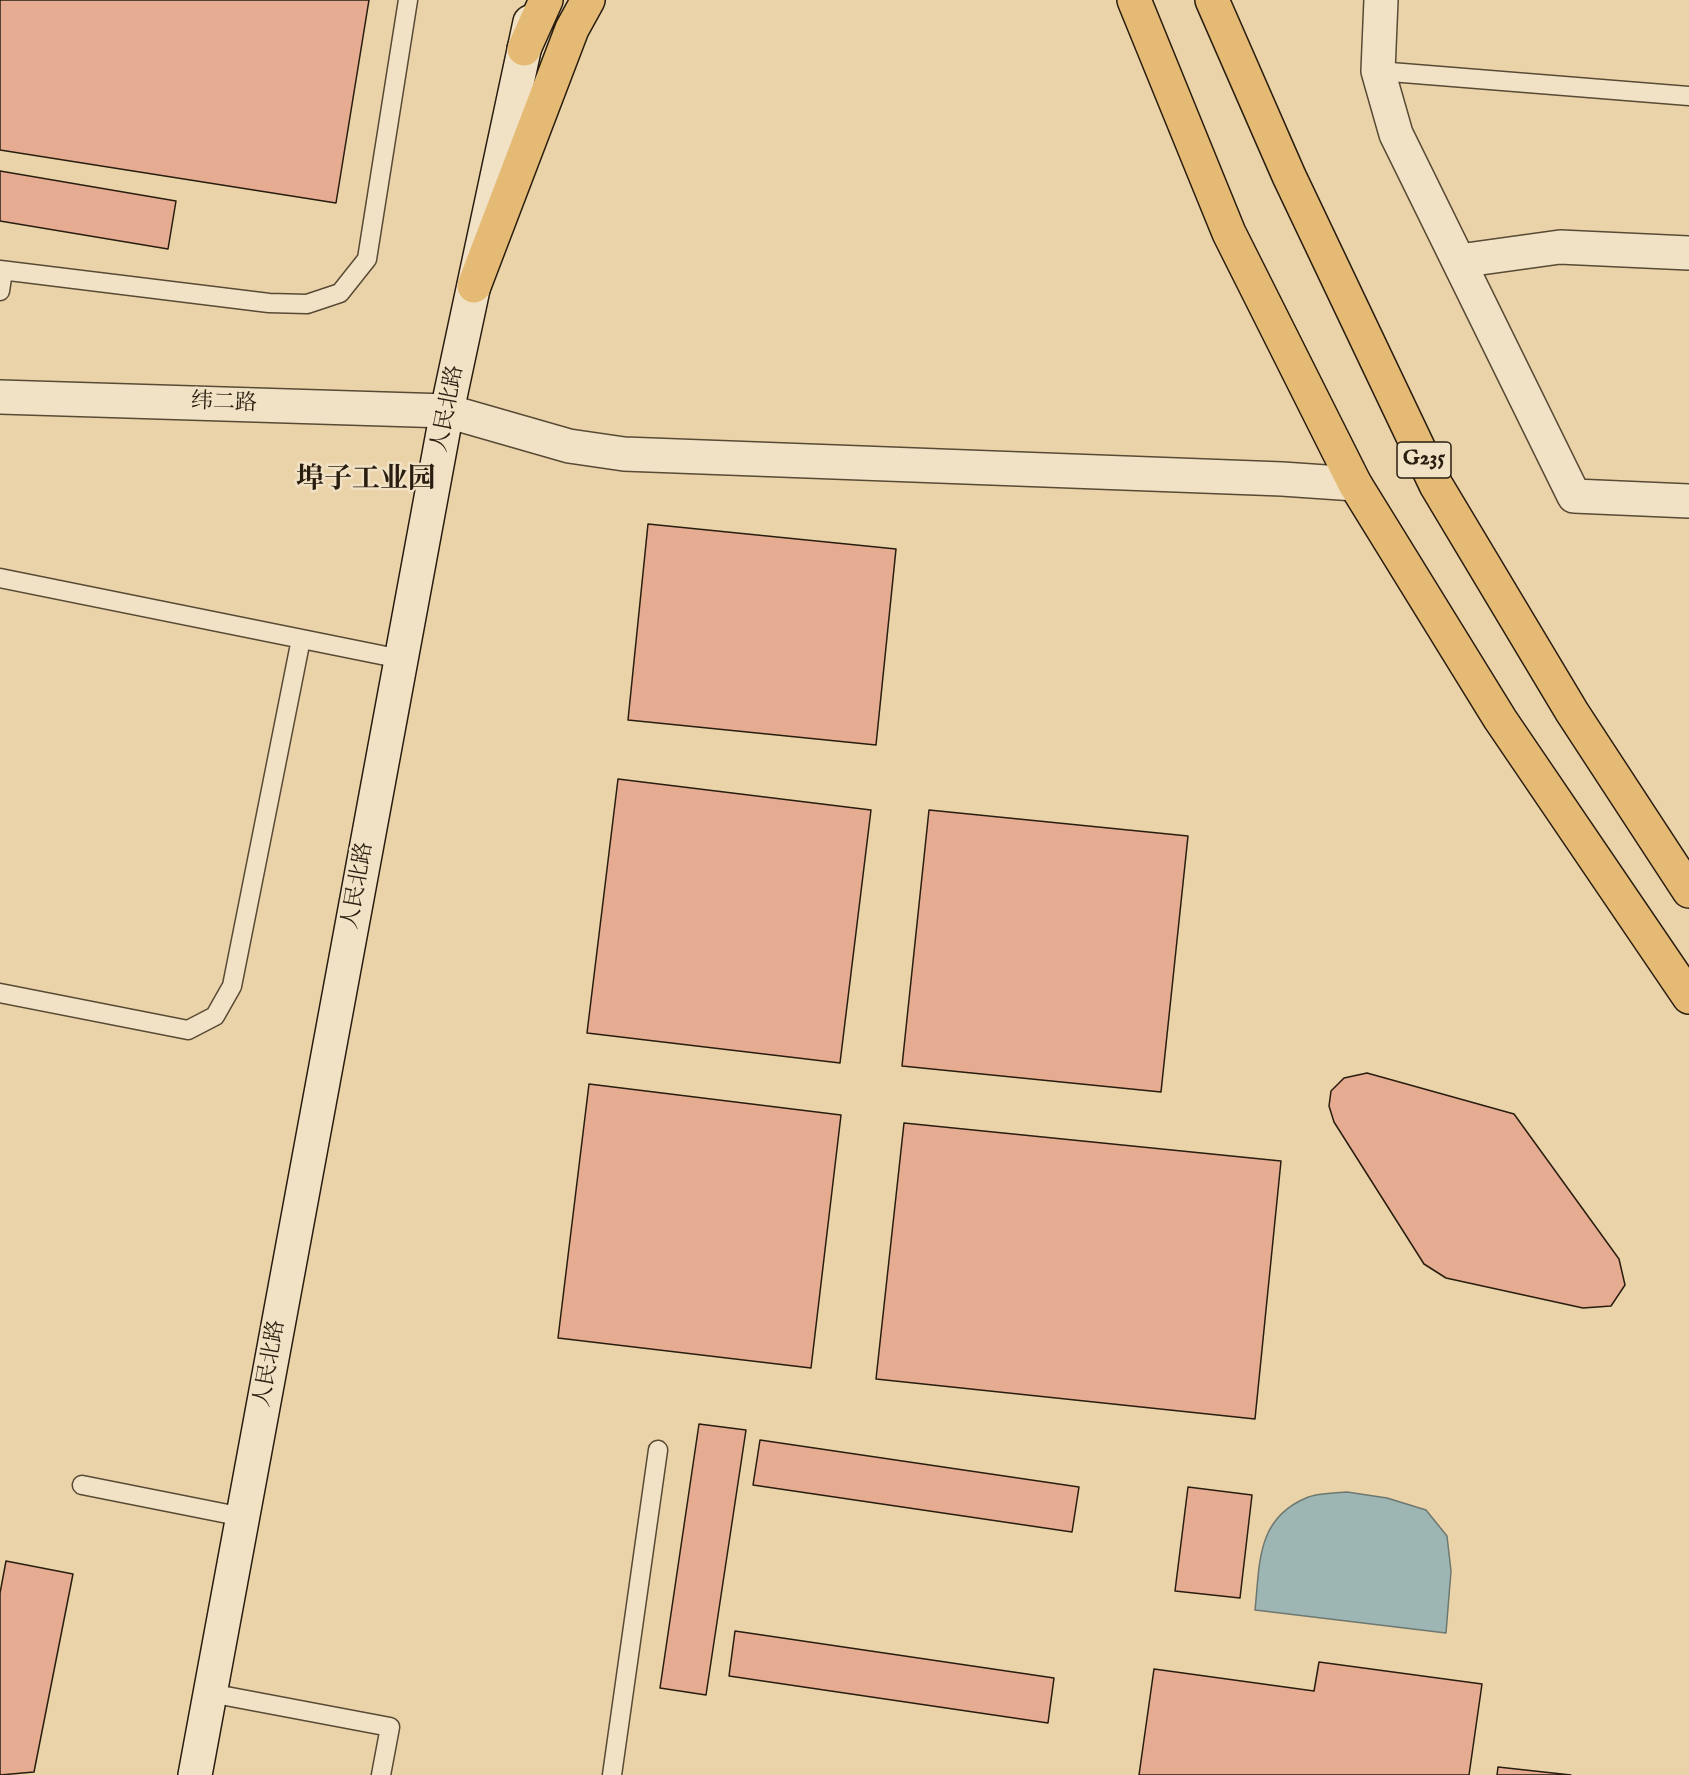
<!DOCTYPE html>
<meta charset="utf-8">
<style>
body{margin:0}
canvas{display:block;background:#ead3a8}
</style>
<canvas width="1689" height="1775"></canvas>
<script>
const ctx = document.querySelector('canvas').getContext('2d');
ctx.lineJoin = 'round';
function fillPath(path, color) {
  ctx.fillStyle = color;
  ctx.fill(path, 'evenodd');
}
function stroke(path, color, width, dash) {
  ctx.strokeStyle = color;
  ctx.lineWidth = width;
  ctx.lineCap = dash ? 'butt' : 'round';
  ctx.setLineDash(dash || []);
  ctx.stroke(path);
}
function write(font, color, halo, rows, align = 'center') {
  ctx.font = font + ' "IM FELL English","Noto Serif SC",serif';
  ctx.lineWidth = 5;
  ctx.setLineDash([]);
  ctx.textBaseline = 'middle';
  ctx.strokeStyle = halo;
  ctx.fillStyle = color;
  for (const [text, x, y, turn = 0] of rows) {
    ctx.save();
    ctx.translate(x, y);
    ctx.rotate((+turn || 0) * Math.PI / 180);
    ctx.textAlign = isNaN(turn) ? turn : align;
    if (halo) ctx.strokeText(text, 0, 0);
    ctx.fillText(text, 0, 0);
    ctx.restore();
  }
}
const water = new Path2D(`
 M 1347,1492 L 1387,1498 L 1426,1510 L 1447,1536 L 1451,1571 L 1446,1633 L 1255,1610 C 1260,1564 1256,1519 1306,1498 C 1317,1493 1335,1493 1347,1492 Z`);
fillPath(water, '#9db5b3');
stroke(water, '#6e7871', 1.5);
const building = new Path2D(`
 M 0,0 L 369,0 L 336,203 L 0,150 Z
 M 0,171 L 176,201 L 168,249 L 0,221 Z
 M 648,524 L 896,549 L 876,745 L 628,720 Z
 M 618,779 L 871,810 L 840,1063 L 587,1033 Z
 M 929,810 L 1188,836 L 1161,1092 L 902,1066 Z
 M 1367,1073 L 1514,1114 L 1619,1259 L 1625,1285 L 1611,1306 L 1583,1308 L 1446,1278 L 1424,1264 L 1334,1122 L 1329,1106 L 1331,1091 L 1344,1078 Z
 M 589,1084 L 841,1115 L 811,1368 L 558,1338 Z
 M 904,1123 L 1281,1161 L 1255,1419 L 876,1379 Z
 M 699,1424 L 746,1430 L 706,1695 L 660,1688 Z
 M 760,1440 L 1079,1487 L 1072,1532 L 753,1485 Z
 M 1188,1487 L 1252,1495 L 1240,1598 L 1175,1591 Z
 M 6,1561 L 73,1574 L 34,1772 L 0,1775 L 0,1593 Z
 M 735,1631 L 1054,1678 L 1048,1723 L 729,1676 Z
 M 1319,1662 L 1482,1684 L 1469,1775 L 1139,1775 L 1154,1669 L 1314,1691 Z
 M 1498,1767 L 1571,1775 L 1497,1775 Z`);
fillPath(building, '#e5ac91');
stroke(building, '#281d0f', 1.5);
const lane = new Path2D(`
 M 1378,71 L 1689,96
 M 0,270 L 269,303 L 307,304 L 340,293 L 367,259 L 408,0
 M 0,291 L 3,271
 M 0,578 L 401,659
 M 0,993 L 188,1030 L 215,1016 L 232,986 L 301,639
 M 82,1485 L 243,1517
 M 210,1693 L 390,1727 L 381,1775
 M 612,1775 L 658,1450`);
const street = new Path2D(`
 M 1381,0 L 1378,71 L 1396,134 L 1574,496 L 1689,501
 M 1459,261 L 1560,247 L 1689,253
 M 0,397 L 447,411 L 569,446 L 624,454 L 1282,479 L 1355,484`);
const secondary = new Path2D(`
 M 195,1775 L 447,411 L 530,22`);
const highway = new Path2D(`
 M 1134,0 L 1229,233 L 1355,484 L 1500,719 L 1689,997
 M 1212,0 L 1289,176 L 1436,485 L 1572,712 L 1689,891
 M 524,49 L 546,0
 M 474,286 L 572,29 L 588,0`);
stroke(lane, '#584a35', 21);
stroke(street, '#584a35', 36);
stroke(secondary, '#281d0f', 36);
stroke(highway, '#281d0f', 36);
stroke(lane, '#f1e2c6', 18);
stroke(street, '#f1e2c6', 33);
stroke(secondary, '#f1e2c6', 33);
stroke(highway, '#e5ba74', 33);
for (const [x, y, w] of [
 [1424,460,54]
]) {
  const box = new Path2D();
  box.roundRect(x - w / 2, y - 18, w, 36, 4.5);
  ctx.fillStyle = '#f1e2c6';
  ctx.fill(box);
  stroke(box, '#281d0f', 1.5);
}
write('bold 21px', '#281d0f', null, [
 ["G235",1424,460]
]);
write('22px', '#281d0f', '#f1e2c6', [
 ["纬二路",224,404,2],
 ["人民北路",449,409,-79],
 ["人民北路",359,886,-80],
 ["人民北路",271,1364,-80]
]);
write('bold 28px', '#281d0f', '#f1e2c6', [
 ["埠子工业园",366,481]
]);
</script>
